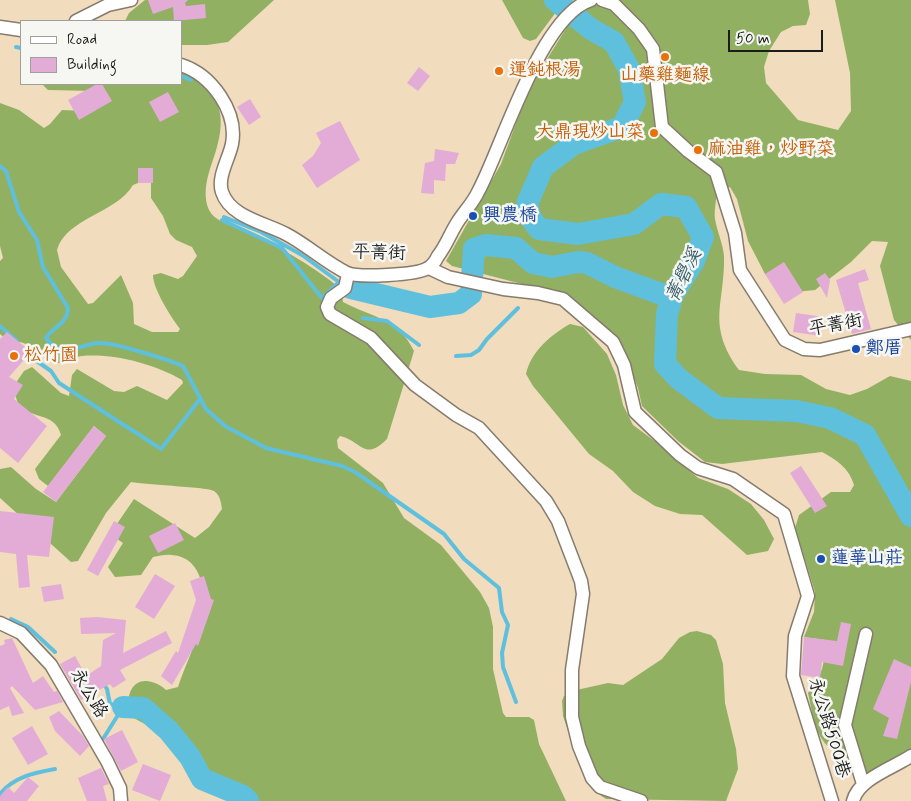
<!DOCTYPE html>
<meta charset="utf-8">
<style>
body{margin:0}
#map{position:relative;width:911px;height:801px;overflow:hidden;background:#f1dcbe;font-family:Mynerve,sans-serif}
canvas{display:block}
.legend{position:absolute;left:20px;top:20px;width:162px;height:65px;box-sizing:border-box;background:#f6f6f2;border:1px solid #9f9f9c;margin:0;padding:6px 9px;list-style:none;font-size:15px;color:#1c1c1c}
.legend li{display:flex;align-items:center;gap:10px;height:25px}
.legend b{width:25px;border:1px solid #9f9f9c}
.scale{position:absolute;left:728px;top:30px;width:95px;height:22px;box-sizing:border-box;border:2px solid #1c1c1c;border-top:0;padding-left:6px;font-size:15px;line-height:18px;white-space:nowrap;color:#1c1c1c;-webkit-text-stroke:4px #f6f6f2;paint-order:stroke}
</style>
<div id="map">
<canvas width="911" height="801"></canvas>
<ul class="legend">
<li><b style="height:6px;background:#fff"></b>Road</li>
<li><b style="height:14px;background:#e2acd6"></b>Building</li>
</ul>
<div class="scale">50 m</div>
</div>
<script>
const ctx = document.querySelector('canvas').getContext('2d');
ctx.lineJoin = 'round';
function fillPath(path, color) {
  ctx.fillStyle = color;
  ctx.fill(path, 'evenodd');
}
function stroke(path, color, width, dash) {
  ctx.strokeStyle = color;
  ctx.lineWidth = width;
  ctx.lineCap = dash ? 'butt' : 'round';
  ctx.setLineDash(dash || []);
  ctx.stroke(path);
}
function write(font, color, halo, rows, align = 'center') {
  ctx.font = font + ' Mynerve,"LXGW WenKai TC",sans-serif';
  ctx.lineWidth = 5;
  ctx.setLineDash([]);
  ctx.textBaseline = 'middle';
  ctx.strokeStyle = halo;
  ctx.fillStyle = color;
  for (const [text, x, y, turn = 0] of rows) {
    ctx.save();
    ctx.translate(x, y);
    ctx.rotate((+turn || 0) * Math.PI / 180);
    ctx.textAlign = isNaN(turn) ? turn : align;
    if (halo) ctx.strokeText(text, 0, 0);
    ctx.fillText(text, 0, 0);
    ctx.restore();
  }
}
fillPath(new Path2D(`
 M 145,0 L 274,0 L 228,42 L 207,45 L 181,45 L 181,21 L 125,21 L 129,13 Z
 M 502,0 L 565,0 L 536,39 L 530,41 L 523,38 Z
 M 592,0 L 808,0 L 810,14 L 806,25 L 793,26 L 781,32 L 769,51 L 764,67 L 766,83 L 798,120 L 838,130 L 851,111 L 850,73 L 835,0 L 911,0 L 911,340 L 894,320 L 880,266 L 888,242 L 872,241 L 851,262 L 815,290 L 795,292 L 765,274 L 748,241 L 737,199 L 730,187 L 717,192 C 716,201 714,211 715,219 C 717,231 723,244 724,256 C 725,305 706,324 739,370 L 765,374 L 801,375 L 826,389 L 850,395 L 867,389 L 890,376 L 911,381 L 911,750 L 865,777 L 858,772 L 847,756 C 816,749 814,720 808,693 C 823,676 825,662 825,640 L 804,637 L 814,612 L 815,592 L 795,528 L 799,515 L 831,492 L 850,492 L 854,485 C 849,468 837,460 822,452 L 722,464 L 705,462 L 678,441 L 642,406 L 638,388 L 625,356 L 553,292 L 452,266 L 446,261 L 501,164 L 529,88 L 567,27 L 586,10 Z
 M 181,66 C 227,96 228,120 210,169 C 206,181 203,198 209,210 C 214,220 227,224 237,228 C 275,244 309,263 341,289 L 343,302 C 373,318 398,318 414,351 L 387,439 C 364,462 362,441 340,436 L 337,440 L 338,448 L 383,483 L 404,518 L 441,545 L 480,592 L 489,608 L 493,627 L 493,669 L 503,713 L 506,717 L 529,717 L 534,720 L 539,744 L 566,801 L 258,801 L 235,792 L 216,777 L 188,748 L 165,738 L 154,729 L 130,716 C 130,711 128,702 129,696 C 134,675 154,679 166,690 L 178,687 C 185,666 196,644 201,622 C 207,597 204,557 172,555 C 166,554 159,556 153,557 L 141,575 L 115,577 L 108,567 L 123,543 L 110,534 L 134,499 L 195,538 L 209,527 L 222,509 C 221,502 220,495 214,491 C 209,487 145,485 131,482 L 106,513 L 78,561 L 71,562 L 0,498 L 0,469 L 11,467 L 36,489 L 56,502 L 106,436 L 94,426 L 48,486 L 39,479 L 35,469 L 61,435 C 55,411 31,421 18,403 C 16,399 15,392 13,387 L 24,371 L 32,367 L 61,393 L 69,396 L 72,375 L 77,369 L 114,391 L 124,392 L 137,386 L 167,400 L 183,383 L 182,380 C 155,364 113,353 82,356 C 73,357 66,364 56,363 C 43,360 39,350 28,345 C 17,339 11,344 0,334 L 0,261 L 3,258 L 0,246 L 0,103 L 19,110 L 44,128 L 50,124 L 62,110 L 85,111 L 96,91 L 48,90 L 42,84 L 181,84 ZM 138,183 L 151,183 L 151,198 L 163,216 L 170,234 L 176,240 L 192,247 L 197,256 L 183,276 L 178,279 L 161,273 L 153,275 C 153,289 171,317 180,329 L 178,332 L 152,332 L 134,324 L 133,303 L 121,275 L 93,303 L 88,304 L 61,267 L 57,250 C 66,218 117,213 133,185 Z
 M 570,324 L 583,327 L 607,354 L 616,375 L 623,405 L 633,425 L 660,445 L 698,478 L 728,489 L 751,504 L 764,520 L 774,539 L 768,551 L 747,555 L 702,515 L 680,514 L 655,506 L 633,492 L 613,471 L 589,454 L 533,386 L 526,374 C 531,351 551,335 570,324 Z
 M 697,631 L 711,635 L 716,640 L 723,664 L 725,703 L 736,749 L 738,769 L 726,801 L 606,799 L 594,791 L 581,769 L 563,716 L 562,701 L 564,696 L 572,691 L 608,683 L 623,685 L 662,659 L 679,638 L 690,632 Z`), '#91b062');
stroke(new Path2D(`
 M 16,47 L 21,48
 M 181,76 L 191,80
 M 0,166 L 6,171 L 19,212 L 37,240 L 43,267 L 68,308 C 68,323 53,327 46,338 C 49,342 54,347 58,348 C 74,353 86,343 100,343 C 116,343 169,360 183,366 L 206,409 L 225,426 L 266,448 L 342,466 L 355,472 L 444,534 L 464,559 L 499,588 L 502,612 L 508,625 L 502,653 L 503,667 L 516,702
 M 222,220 L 282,248 L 322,298 L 339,282 L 302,255 L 261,232 L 224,217
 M 363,318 L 387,321 L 419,345
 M 0,326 L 17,341
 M 25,353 L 51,371 L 59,383 L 158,447
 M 456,356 L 471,355 L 479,350 L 487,339 L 518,308
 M 161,449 L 200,399
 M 11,619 L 28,627 L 55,652
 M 103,683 L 107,689 L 110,704 L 123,707 L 103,739
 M 0,794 C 14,777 33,773 55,769`), '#5fc0dd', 4);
stroke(new Path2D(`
 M 555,0 L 591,29 L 614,42 L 629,69 L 635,102 L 622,127 L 574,144 L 543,167 L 527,204 L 530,217 L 539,229 L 578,234 L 634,224 L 661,204 L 686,207 L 703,237 L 694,261 L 673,294 L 667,314 L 665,364 L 679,379 L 718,408 L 796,411 L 830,418 L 865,435 L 911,516
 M 351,288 L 430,307 L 459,303 L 471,294 L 474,249 L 486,245 L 516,248 L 533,263 L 552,267 L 578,262 L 587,263 L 615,277 L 661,294 L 673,294
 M 123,707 L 143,708 L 169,731 L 190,757 L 202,779 L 243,796 L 248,801`), '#5fc0dd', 22);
fillPath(new Path2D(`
 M 148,0 L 188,0 L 185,3 L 186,6 L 205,4 L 206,18 L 174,21 L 173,7 L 153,14 Z
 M 419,67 L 430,76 L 418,91 L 407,83 Z
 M 97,84 L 102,84 L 112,101 L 79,120 L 68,100 Z
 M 168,92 L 179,112 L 160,122 L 149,102 Z
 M 250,99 L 261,117 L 249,125 L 237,107 Z
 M 340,121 L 360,160 L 317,188 L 302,165 L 313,156 L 321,143 L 316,133 Z
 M 435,149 L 459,153 L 455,164 L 446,164 L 445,181 L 434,180 L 434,194 L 421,193 L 425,163 L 434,161 Z
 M 138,168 L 153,168 L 153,183 L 138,183 Z
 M 784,262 L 803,292 L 784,304 L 765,274 Z
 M 865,269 L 869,280 L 858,283 L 871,329 L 852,334 L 836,280 Z
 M 825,273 L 830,280 L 827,298 L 816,279 Z
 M 796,313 L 824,317 L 821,336 L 793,332 Z
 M 7,332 L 31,352 L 9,377 L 23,385 L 14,399 L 47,426 L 18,463 L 0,448 L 0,339 Z
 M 94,426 L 106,436 L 56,502 L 43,492 Z
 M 801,466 L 827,506 L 815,513 L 790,473 Z
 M 0,511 L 54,517 L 49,557 L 27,555 L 30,587 L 19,588 L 16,554 L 0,552 Z
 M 114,521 L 125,527 L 98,576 L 87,570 Z
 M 175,523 L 184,540 L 158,553 L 149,536 Z
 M 155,574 L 175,586 L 154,619 L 135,607 Z
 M 204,576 L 211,599 L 214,600 L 198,646 L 196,644 L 172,685 L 161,676 L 176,651 L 178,653 L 196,600 L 190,581 Z
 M 61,584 L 64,599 L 44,602 L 41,587 Z
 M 97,617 L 126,620 L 123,653 L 166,631 L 172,643 L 120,670 L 126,680 L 113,688 L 110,684 L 81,700 L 60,664 L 75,656 L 86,676 L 101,666 L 103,640 L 116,633 L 81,634 L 80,618 Z
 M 841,622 L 851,624 L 843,666 L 822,662 L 820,678 L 801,675 L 804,637 L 837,641 Z
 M 12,638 L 33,683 L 43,676 L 54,692 L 57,691 L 63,702 L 35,710 L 12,686 L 10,688 L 24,713 L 12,716 L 9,706 L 0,710 L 0,646 L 5,644 L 4,640 Z
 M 894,659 L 911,667 L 911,682 L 897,739 L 883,736 L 889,718 L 873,709 Z
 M 59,711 L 83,736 L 89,746 L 80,756 L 55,731 L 49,717 Z
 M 32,726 L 48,754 L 28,765 L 12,738 Z
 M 122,730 L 138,762 L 121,771 L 104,739 Z
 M 143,764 L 171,775 L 160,801 L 132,790 Z
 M 101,768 L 109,784 L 103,786 L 107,801 L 87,801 L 78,778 Z
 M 28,777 L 39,786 L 27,801 L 0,801 L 0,796 L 8,787 L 14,793 Z`), '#e2acd6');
const minor = new Path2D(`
 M 602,0 L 614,4 L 639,29 L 653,49 L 662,127 L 688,151 L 716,172 L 735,233 L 740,270 L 785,340 L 804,349 L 820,350 L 911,329
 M 76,21 L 108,5 L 131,0
 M 0,27 L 21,30
 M 181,65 C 212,75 238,112 232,144 C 229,159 217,177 222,192 C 230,217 265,223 286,234 C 307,245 325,262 347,273 C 359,278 417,275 428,268 C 432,266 436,260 438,256 C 446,246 450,234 457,223 C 463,213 473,203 478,192 C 502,148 540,16 591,0
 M 429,268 L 448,277 L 503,289 L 538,293 L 563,299 L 613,342 L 624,365 L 635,412 L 680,455 L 698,468 L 733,479 L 784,514 L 808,596 L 795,636 L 793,676 L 832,801
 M 348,274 L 345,288 L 331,298 L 327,307 L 330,314 L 371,338 L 415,385 L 456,415 L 479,428 L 546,501 L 558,521 L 581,581 L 583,594 L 572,670 L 572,717 L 579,746 L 592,778 L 600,787 L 641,801
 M 0,623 L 21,633 L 51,665 L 107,761 L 120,788 L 121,801
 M 863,784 L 845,725 L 866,634
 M 853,801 C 858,779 893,768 911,756`);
stroke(minor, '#867c6d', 15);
stroke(minor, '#fff', 12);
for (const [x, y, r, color] of [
 [665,57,5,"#e8710a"],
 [499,71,5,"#e8710a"],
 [654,133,5,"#e8710a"],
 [698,150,5,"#e8710a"],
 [473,216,5,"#1a4fb4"],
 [856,349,5,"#1a4fb4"],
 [14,356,5,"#e8710a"],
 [821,559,5,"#1a4fb4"]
]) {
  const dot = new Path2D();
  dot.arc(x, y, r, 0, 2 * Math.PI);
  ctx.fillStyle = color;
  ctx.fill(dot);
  stroke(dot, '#f6f6f2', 2);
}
write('18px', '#c56008', '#f6f6f2', [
 ["運鈍根湯",509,71],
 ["山藥雞麵線",665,76,"center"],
 ["大鼎現炒山菜",644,133,"right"],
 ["麻油雞，炒野菜",708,150],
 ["松竹園",24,356]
], 'left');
write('18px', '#164399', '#f6f6f2', [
 ["興農橋",483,216],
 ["鄭厝",866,349],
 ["蓮華山莊",831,559]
], 'left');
write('18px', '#1c1c1c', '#f6f6f2', [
 ["平菁街",379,254,2],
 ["平菁街",836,326,-10],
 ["永公路",88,694,59],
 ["永公路500巷",828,728,73]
]);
write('italic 19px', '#375e69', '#f6f6f2', [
 ["菁礐溪",685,276,-64]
]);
</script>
